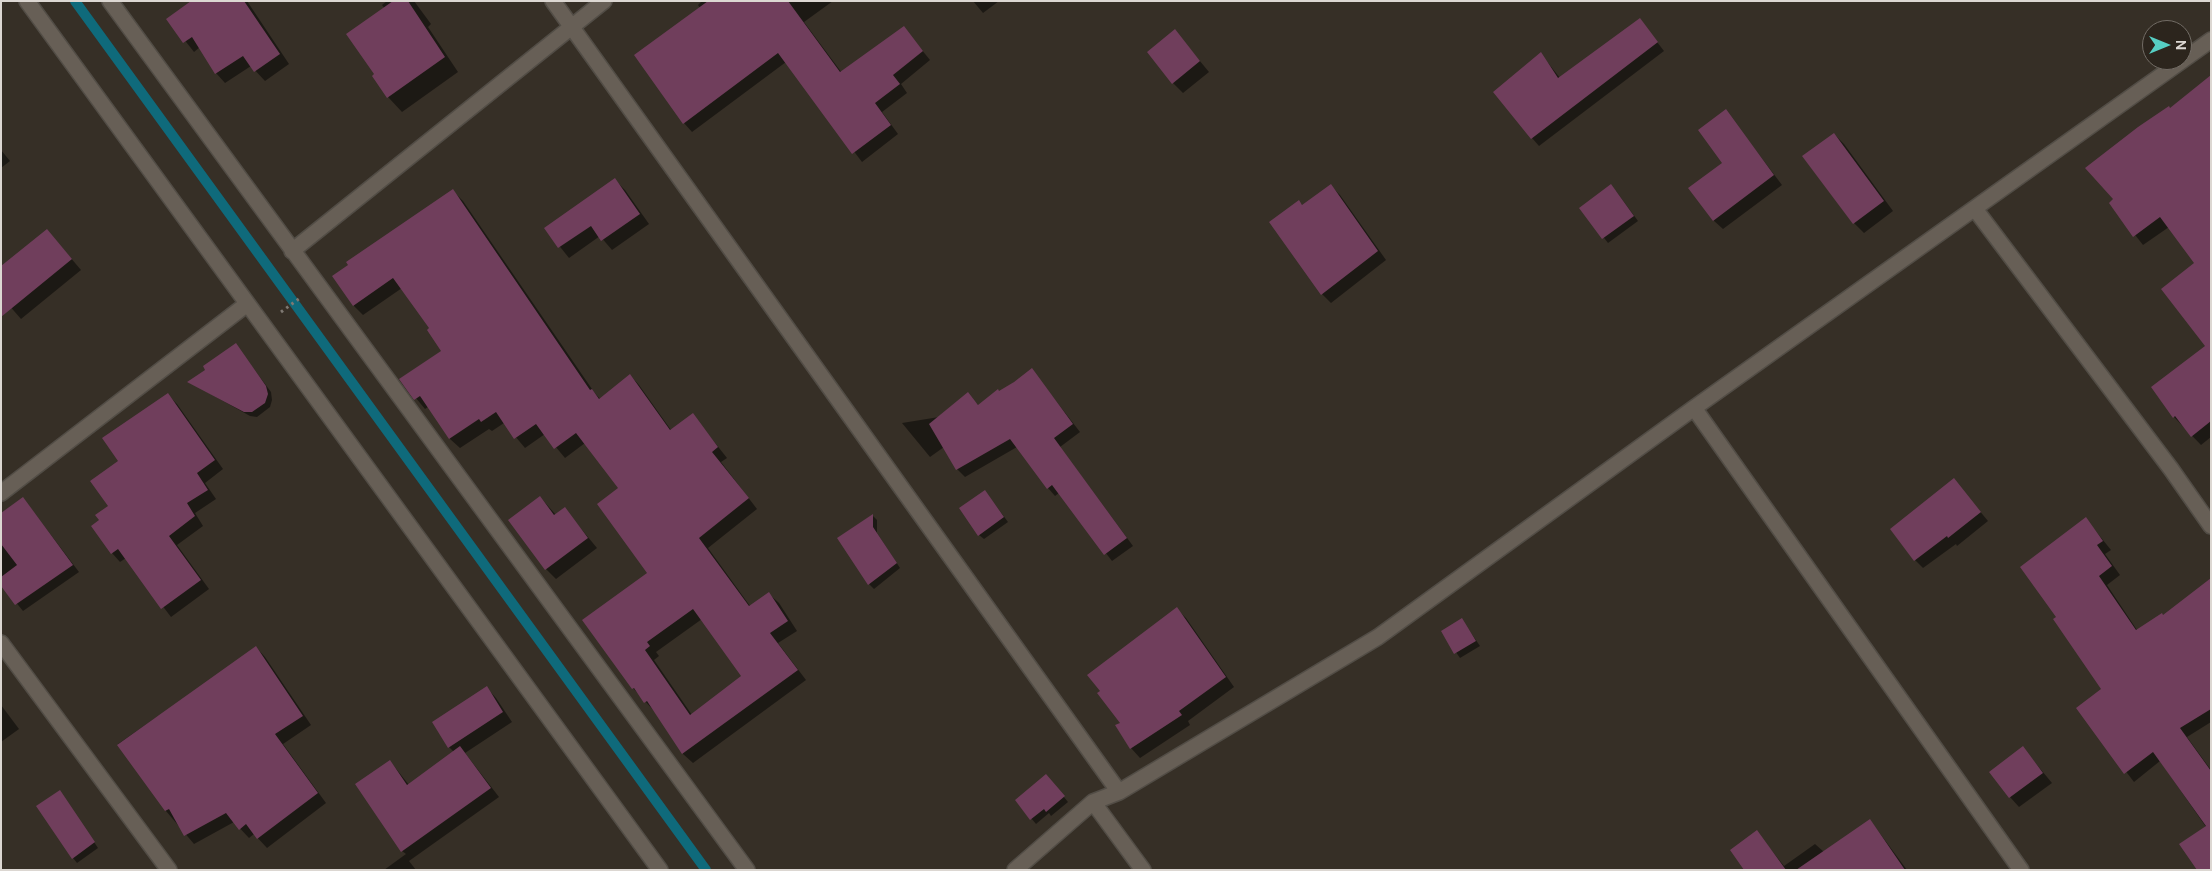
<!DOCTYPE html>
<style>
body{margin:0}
#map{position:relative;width:2212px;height:871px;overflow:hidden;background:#362f26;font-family:"DM Sans",sans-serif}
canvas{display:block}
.frame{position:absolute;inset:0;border:2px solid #dcd7d2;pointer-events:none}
.north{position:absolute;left:2142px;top:20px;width:50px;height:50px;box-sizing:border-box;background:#2c251d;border:1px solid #726c65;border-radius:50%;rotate:90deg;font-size:14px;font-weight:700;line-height:20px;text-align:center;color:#dcd7d2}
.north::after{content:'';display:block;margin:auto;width:18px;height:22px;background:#56cec3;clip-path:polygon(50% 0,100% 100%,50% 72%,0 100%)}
</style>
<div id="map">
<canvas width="2212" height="871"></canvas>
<div class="frame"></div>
<div class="north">N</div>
</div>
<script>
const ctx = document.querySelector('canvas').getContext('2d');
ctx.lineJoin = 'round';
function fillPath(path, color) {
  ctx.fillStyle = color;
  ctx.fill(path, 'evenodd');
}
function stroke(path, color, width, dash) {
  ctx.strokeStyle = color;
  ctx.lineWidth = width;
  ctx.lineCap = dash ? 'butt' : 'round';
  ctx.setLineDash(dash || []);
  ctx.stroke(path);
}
fillPath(new Path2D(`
 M 194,1 L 247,1 L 289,64 L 265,81 L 251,66 L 225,83 L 216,73 L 200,47 L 194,52 L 168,19 Z
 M 387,1 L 414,1 L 431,24 L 428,27 L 458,72 L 402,112 L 388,97 L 376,74 L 385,9 L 382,5 Z
 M 702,1 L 833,1 L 804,22 L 842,73 L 904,28 L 930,60 L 901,84 L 907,93 L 882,112 L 898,134 L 862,162 L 786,62 L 692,132 L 684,123 L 700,8 L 698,5 Z
 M 973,1 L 999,1 L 983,13 Z
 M 1640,20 L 1664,51 L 1539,146 L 1532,138 L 1541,54 L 1560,78 Z
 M 1175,31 L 1209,72 L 1183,93 L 1173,83 Z
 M 2190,94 L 2211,117 L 2211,415 L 2208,416 L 2211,420 L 2211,437 L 2201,445 L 2174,417 L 2152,387 L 2207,347 L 2163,290 L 2195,263 L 2169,227 L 2143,245 L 2110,203 L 2115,200 L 2087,168 Z
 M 1726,111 L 1782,185 L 1723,229 L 1713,220 L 1724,163 Z
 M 1834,134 L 1844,144 L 1893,211 L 1864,233 L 1854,223 Z
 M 1,150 L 10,161 L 1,168 Z
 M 615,180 L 625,190 L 649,224 L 612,250 L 600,236 L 569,258 L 545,228 Z
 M 1331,186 L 1340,195 L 1386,260 L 1331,303 L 1322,294 L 1271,222 L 1299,202 L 1303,206 Z
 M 453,191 L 463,201 L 594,392 L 600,399 L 630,375 L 639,385 L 671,430 L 693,415 L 727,458 L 721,462 L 757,509 L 708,548 L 750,606 L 769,594 L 779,603 L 797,631 L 778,643 L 806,680 L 693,763 L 683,754 L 655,712 L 633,688 L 584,620 L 649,573 L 620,488 L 585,443 L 565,458 L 545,434 L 525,448 L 504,423 L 492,431 L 489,429 L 460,448 L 450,439 L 428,407 L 425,409 L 401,380 L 443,351 L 431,329 L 402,288 L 363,315 L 354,306 L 334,277 ZM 702,619 L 743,677 L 692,715 L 654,660 L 659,656 L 656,652 Z
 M 1616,191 L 1638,221 L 1608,243 L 1581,208 Z
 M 47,230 L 81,270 L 21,319 L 1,296 Z
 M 236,345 L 271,392 L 272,400 L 270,407 L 257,417 L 250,416 L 189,382 L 207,371 Z
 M 1032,370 L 1080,432 L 1060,447 L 1133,546 L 1112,561 L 1059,493 L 1055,496 L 1048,488 L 1017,447 L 965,477 L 957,469 L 944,447 L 930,457 L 902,423 L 939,417 L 968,394 L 979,406 Z
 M 168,395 L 177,404 L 223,469 L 205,483 L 216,499 L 195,513 L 203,526 L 177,545 L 209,589 L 171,617 L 126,558 L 120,562 L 112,553 L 101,520 L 110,506 L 120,462 Z
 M 1954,480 L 1988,521 L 1957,546 L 1956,544 L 1923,568 L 1915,560 Z
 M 985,491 L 1008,522 L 984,539 L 979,535 Z
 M 540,497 L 556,515 L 564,508 L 597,548 L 556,579 L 546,569 Z
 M 23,498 L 79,572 L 23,611 L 1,584 L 1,515 Z
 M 873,516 L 877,520 L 877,533 L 900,568 L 874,589 L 869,584 Z
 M 2086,519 L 2111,550 L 2105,554 L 2120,575 L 2107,585 L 2137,630 L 2190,675 L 2211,711 L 2211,722 L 2187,737 L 2211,770 L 2211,870 L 2206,827 L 2160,761 L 2134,782 L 2078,709 L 2103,689 L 2058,617 Z
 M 1177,609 L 1186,618 L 1234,687 L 1188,721 L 1190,725 L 1140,758 L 1131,748 L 1117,726 L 1122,723 L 1102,691 Z
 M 1462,620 L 1480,646 L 1460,658 L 1442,632 Z
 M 256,647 L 265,657 L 311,725 L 283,744 L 326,803 L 267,848 L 254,834 L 249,838 L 234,822 L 194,844 L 166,811 L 118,744 L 158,716 L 159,717 Z
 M 487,688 L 496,698 L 512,722 L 465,753 L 499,797 L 409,861 L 416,870 L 384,870 L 406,854 L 402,851 L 390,761 L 409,785 L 454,752 L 449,747 Z
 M 1,705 L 19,729 L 1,742 Z
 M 2023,748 L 2052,783 L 2019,807 L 2010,797 Z
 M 1050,780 L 1068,802 L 1051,816 L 1049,813 L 1036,824 L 1016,800 Z
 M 60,791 L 98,848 L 77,863 L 73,858 Z
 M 1870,820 L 1907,870 L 1745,870 L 1757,832 L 1784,866 L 1815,844 L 1824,852 Z`), '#0007');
stroke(new Path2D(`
 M 75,1 L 706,870`), '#0f6a7b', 10);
fillPath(new Path2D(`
 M 191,1 L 244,1 L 280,54 L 254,72 L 243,56 L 215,74 L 192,37 L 183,43 L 166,19 Z
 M 393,1 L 408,1 L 445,57 L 387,98 L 372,76 L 374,74 L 346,34 Z
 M 708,1 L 788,1 L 840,72 L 904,26 L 923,51 L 893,75 L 900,84 L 875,103 L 891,125 L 852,154 L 778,53 L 683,124 L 634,55 Z
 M 1640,18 L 1658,42 L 1531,139 L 1493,92 L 1541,52 L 1558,78 Z
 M 1175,29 L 1200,61 L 1172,84 L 1147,52 Z
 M 2211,75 L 2211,421 L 2191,437 L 2175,416 L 2173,418 L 2151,387 L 2205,346 L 2161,289 L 2194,263 L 2160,217 L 2133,237 L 2109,203 L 2113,199 L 2085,168 L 2138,127 L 2169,106 L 2170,108 Z
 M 1726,109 L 1774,175 L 1713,221 L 1688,188 L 1722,163 L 1698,130 Z
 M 1834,133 L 1884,201 L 1853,224 L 1802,156 Z
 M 615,178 L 640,214 L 601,241 L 591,226 L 558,248 L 544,228 Z
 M 1331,184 L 1378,251 L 1321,295 L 1269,222 L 1299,200 L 1302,205 Z
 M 1611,184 L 1634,216 L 1602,239 L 1579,208 Z
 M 453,189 L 590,390 L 592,389 L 599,399 L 630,374 L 670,430 L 693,413 L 718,447 L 712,452 L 749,498 L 699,538 L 749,606 L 769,592 L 788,621 L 770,633 L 798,670 L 682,754 L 647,701 L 644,703 L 634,688 L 632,689 L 582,620 L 647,573 L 597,504 L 618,488 L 576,433 L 554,449 L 536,424 L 514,439 L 496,412 L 481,422 L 479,419 L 449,439 L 420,396 L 414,400 L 399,379 L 441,351 L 427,330 L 429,328 L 393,278 L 353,306 L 332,276 L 348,265 L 346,262 ZM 693,609 L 741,676 L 690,715 L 645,650 L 650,646 L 647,642 Z
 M 47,229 L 72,259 L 1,317 L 1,266 Z
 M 236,343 L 266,386 L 268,394 L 265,403 L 252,412 L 244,412 L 187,382 L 205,370 L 203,366 Z
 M 1032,368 L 1073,424 L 1054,438 L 1127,538 L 1104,555 L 1052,485 L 1047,489 L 1010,439 L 956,470 L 929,424 L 968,392 L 978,405 L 998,389 L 999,391 L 1014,382 Z
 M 168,393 L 215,460 L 197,473 L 208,490 L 187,503 L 195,516 L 169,536 L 201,580 L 161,609 L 118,549 L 111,554 L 91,526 L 99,520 L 95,515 L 108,506 L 90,481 L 118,461 L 102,438 Z
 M 1954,478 L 1981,512 L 1948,538 L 1947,536 L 1914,561 L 1890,529 Z
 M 985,490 L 1004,517 L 978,536 L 959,508 Z
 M 540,496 L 554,515 L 565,507 L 588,538 L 545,570 L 508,520 Z
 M 23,497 L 73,565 L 15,605 L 1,586 L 1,577 L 17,565 L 1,544 L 1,513 Z
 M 873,514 L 873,527 L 897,563 L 868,585 L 837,538 Z
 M 2086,517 L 2103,541 L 2097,545 L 2112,566 L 2099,576 L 2136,630 L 2162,613 L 2163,615 L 2211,578 L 2211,709 L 2180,728 L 2211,771 L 2211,870 L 2197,870 L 2179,844 L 2206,826 L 2153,752 L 2124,774 L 2076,708 L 2101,689 L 2053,619 L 2056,617 L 2020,567 Z
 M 1177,607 L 1226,677 L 1179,711 L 1182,715 L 1130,749 L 1115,725 L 1120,723 L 1097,693 L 1100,691 L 1087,675 Z
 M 1462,618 L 1476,641 L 1454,654 L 1441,631 Z
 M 256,646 L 303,716 L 275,734 L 318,793 L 257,839 L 246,824 L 239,830 L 226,813 L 184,836 L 169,809 L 165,811 L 117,745 Z
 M 487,686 L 503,712 L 448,748 L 432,722 Z
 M 460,746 L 491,788 L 401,852 L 355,784 L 390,760 L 407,785 Z
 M 2023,746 L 2043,773 L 2009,798 L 1989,772 Z
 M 1046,774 L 1065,796 L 1046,812 L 1044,809 L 1030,820 L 1015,800 Z
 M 60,790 L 95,842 L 72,859 L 36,806 Z
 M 1870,819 L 1905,870 L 1796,870 Z
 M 1757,830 L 1786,870 L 1744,870 L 1730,850 Z`), '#703e5c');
const street = new Path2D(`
 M 27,1 L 660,870
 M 110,1 L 747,870
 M 553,1 L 1119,792
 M 1975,209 L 2171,469 L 2211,526
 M 292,251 L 604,1
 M 1694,408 L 2021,870
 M 1,493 L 247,304
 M 1,643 L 169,870
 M 1093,802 L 1143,870
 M 1015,870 L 1093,802 L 1119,792 L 1378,637 L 1694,408 L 2211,40`);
stroke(street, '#524d46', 18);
stroke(new Path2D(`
 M 281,312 L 300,298`), '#7f7972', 3, [2.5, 4]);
stroke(street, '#675f56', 15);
</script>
